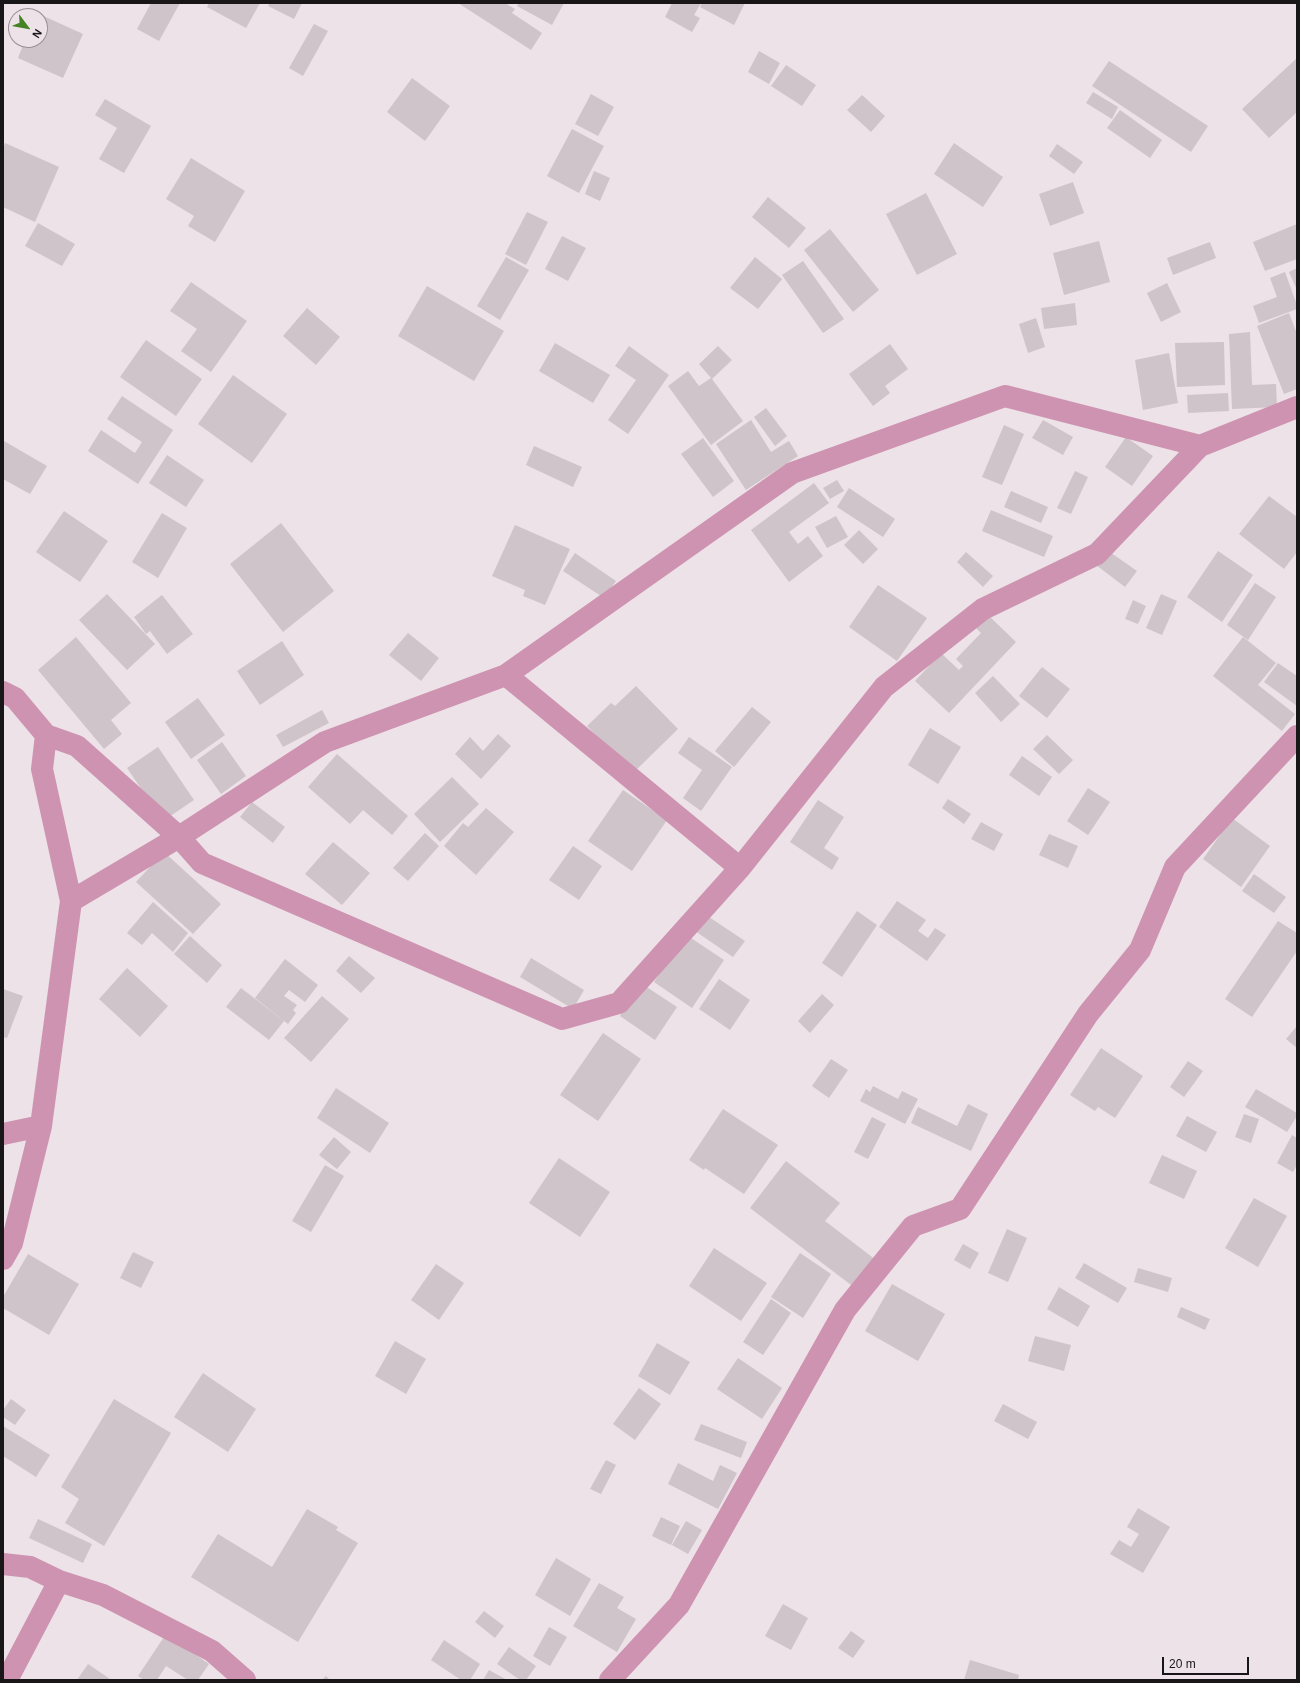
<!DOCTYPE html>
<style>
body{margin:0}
#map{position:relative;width:1300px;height:1683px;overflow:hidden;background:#ece2e7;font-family:Helvetica,sans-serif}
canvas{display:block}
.frame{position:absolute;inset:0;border:4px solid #191617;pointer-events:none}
.north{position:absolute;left:8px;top:8px;width:40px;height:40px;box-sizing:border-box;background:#ece2e7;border:1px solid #989094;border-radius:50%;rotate:122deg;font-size:11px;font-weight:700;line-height:16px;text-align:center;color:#191617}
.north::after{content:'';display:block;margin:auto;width:14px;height:18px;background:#448324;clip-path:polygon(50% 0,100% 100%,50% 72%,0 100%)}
.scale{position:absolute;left:1162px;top:1657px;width:87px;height:18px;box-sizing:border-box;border:2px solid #191617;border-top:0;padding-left:5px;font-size:12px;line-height:14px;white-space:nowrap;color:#191617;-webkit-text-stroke:3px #ece2e7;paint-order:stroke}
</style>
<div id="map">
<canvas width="1300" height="1683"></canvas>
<div class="frame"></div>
<div class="north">N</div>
<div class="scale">20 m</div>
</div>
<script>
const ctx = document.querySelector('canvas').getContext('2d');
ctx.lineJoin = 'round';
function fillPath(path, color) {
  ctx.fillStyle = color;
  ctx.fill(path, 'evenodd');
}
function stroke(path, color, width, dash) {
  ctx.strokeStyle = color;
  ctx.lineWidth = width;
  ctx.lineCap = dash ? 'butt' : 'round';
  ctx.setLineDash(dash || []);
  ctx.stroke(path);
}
fillPath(new Path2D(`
 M 151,3 L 180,3 L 159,41 L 137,29 Z
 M 209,3 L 260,3 L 246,28 L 207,7 Z
 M 270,3 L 302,3 L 294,19 L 268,6 Z
 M 458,3 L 505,3 L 515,9 L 512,13 L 542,33 L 531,50 Z
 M 519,3 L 564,3 L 552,25 L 517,6 Z
 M 672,3 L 701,3 L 694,15 L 700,18 L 692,32 L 665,17 Z
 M 702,3 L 745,3 L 734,25 L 700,7 Z
 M 37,13 L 83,34 L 63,78 L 18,58 L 25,40 L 40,40 L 40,16 L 36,16 Z
 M 314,24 L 328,31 L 303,76 L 289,68 Z
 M 759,51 L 780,63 L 769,84 L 748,72 Z
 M 1297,58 L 1297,112 L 1269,138 L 1242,109 Z
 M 1109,61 L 1208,126 L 1191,152 L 1092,86 Z
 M 786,65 L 816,85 L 802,106 L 771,86 Z
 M 412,78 L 450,106 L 425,141 L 387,112 Z
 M 1093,92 L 1118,107 L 1112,119 L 1086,103 Z
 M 591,94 L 614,107 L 598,136 L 575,124 Z
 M 862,95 L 885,116 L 871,132 L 847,110 Z
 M 105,99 L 151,126 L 124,173 L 99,159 L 117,128 L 95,115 Z
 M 1120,110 L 1162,140 L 1150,158 L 1107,128 Z
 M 572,129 L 604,146 L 579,193 L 547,176 Z
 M 5,143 L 59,167 L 35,222 L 3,207 L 3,149 Z
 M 954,143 L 1003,177 L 983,207 L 934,174 Z
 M 1057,144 L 1083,162 L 1074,174 L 1049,156 Z
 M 191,158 L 245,191 L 215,242 L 188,226 L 194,216 L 166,199 Z
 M 594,171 L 610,178 L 600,201 L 585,194 Z
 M 1073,182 L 1084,213 L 1050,226 L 1039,194 Z
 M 926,193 L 957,254 L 917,275 L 886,214 Z
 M 768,197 L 806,228 L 789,248 L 752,217 Z
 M 527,212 L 548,222 L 526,265 L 505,254 Z
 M 38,223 L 75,244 L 62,266 L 25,246 Z
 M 1297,224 L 1297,259 L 1265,271 L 1253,242 Z
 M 830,229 L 879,290 L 853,312 L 804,250 Z
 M 562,236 L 586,248 L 568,281 L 545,269 Z
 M 1099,241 L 1110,282 L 1064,295 L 1053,253 Z
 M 1210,242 L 1216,258 L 1173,275 L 1167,258 Z
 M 506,257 L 529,270 L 500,320 L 477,306 Z
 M 755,257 L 782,279 L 758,309 L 730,288 Z
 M 803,261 L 844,319 L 823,333 L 782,275 Z
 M 1297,268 L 1297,290 L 1289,272 Z
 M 1285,272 L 1297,305 L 1297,309 L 1259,323 L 1253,306 L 1277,297 L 1270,278 Z
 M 191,282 L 247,321 L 211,372 L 181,351 L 197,329 L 170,311 Z
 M 1167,283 L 1181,312 L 1161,322 L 1147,293 Z
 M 427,286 L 504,331 L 474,381 L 398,336 Z
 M 1075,303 L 1077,325 L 1044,329 L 1041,308 Z
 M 307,308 L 340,337 L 316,365 L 283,336 Z
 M 1289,313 L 1297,334 L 1297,389 L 1284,394 L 1257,326 Z
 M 1036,318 L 1045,347 L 1028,353 L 1019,324 Z
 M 1250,332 L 1252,385 L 1276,384 L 1277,407 L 1232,409 L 1229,334 Z
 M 146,340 L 202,379 L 176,416 L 120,377 Z
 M 1224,342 L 1225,385 L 1177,387 L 1175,343 Z
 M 555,343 L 610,375 L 593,403 L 539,371 Z
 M 890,344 L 908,369 L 885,386 L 890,393 L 873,406 L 849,374 Z
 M 629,346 L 669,375 L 628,434 L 608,420 L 636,380 L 615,366 Z
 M 718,346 L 732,360 L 712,379 L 743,421 L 711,445 L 668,386 L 688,371 L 699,386 L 711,378 L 699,364 Z
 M 1169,353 L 1178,403 L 1143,410 L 1135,360 Z
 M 233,375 L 287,414 L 252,463 L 198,424 Z
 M 1228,393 L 1229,411 L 1188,413 L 1187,395 Z
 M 122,396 L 173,430 L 138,484 L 88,451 L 101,430 L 135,453 L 142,442 L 107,419 Z
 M 766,408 L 787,436 L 775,446 L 754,417 Z
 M 751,420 L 771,452 L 789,441 L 798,456 L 746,490 L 716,444 Z
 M 1043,420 L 1073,437 L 1063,455 L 1032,438 Z
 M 1004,425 L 1024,434 L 1002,485 L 982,477 Z
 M 1126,437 L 1153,456 L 1132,486 L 1105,467 Z
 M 703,438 L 734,481 L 713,497 L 681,454 Z
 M 4,441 L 47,466 L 30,494 L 3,479 Z
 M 534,446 L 582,467 L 573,487 L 526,465 Z
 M 167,455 L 204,480 L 186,507 L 149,483 Z
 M 1075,471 L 1088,477 L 1071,514 L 1057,508 Z
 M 837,480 L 844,491 L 830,499 L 823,488 Z
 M 814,483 L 829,503 L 789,532 L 798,544 L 808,536 L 823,556 L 789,582 L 751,530 Z
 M 849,488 L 895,519 L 883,537 L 837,507 Z
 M 1011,491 L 1048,507 L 1041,523 L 1004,507 Z
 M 1269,496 L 1297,517 L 1297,552 L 1284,569 L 1239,534 Z
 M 991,510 L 1053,536 L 1044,557 L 982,531 Z
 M 64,511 L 108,541 L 80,582 L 36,552 Z
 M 162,513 L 187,528 L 158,578 L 132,562 Z
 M 836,516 L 848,537 L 827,548 L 815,527 Z
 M 281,523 L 334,591 L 283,632 L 230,564 Z
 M 515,525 L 570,549 L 545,605 L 523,596 L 525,590 L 492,576 Z
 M 859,530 L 878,549 L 863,564 L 844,545 Z
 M 1107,550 L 1137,571 L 1125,587 L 1096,565 Z
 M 1218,551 L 1253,575 L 1222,622 L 1187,597 Z
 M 966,552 L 993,576 L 983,587 L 957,562 Z
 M 575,553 L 616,581 L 604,598 L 563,571 Z
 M 1255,583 L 1276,597 L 1248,640 L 1227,625 Z
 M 878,585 L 927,618 L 897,661 L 849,627 Z
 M 107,594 L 155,644 L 127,670 L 79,620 Z
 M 1161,594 L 1177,601 L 1162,635 L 1146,628 Z
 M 162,595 L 193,634 L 167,654 L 150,631 L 146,634 L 134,617 Z
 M 1133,600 L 1146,606 L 1138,624 L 1125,619 Z
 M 987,614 L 1016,642 L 949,713 L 915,681 L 941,653 L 959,670 L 963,666 L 956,659 L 981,633 L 975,627 Z
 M 408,633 L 439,658 L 421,681 L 389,655 Z
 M 76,637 L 131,703 L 111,720 L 122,734 L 104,749 L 38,670 Z
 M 1243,637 L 1276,663 L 1258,685 L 1295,714 L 1282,731 L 1213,676 Z
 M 282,641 L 304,675 L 260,705 L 237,671 Z
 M 1278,663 L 1297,676 L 1297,706 L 1264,682 Z
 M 1042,667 L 1070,689 L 1047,718 L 1019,696 Z
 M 993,676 L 1020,704 L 1001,722 L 975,693 Z
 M 636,686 L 678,729 L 633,773 L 587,726 L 611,703 L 615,706 Z
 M 198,698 L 225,735 L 191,759 L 165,722 Z
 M 752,707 L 771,722 L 734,767 L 715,751 Z
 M 322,710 L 329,723 L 283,747 L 276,735 Z
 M 930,728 L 961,747 L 938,784 L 908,765 Z
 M 498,734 L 511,746 L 481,779 L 455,754 L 470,737 L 483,751 Z
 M 1047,735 L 1073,760 L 1059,774 L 1033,749 Z
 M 689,737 L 732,767 L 701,811 L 683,798 L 702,770 L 678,753 Z
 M 222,742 L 246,776 L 221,794 L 197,760 Z
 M 158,747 L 194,800 L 163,821 L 127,768 Z
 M 337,754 L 408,816 L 392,835 L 363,810 L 350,824 L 308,787 Z
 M 1022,756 L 1052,777 L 1039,796 L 1009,775 Z
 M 452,777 L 479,804 L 440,842 L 414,814 Z
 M 1088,788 L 1110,802 L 1088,835 L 1067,821 Z
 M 623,790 L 667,820 L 632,871 L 588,841 Z
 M 948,799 L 971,814 L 964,824 L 942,808 Z
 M 818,800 L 844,817 L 824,848 L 839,858 L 832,870 L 790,842 Z
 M 252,802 L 285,827 L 273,843 L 240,817 Z
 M 486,808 L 514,832 L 476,875 L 444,846 L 463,823 L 468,827 Z
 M 1232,818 L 1270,846 L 1241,887 L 1203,859 Z
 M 981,822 L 1003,834 L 994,851 L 971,839 Z
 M 425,833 L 439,846 L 408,881 L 393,868 Z
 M 1049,834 L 1078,846 L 1068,868 L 1039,855 Z
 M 333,842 L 370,873 L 342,905 L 305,874 Z
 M 573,846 L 602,866 L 579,900 L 549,880 Z
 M 164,852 L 221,904 L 193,934 L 136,882 Z
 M 1254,874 L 1286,897 L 1274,913 L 1242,891 Z
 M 897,901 L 926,920 L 918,931 L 928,938 L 935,928 L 946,935 L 927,961 L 879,927 Z
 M 153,902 L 188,933 L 173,952 L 152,933 L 142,945 L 127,933 Z
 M 857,911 L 877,925 L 842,977 L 822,963 Z
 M 706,915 L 745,941 L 733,957 L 695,931 Z
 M 1278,921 L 1297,933 L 1297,951 L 1252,1017 L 1225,999 Z
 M 685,934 L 724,960 L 692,1008 L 654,982 Z
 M 190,936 L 222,965 L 207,983 L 174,954 Z
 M 349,956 L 375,978 L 361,993 L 336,971 Z
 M 531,958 L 584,990 L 573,1009 L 520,977 Z
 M 285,959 L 318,985 L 305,1002 L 289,990 L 284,996 L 297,1005 L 293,1010 L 296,1013 L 288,1024 L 255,998 Z
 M 127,968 L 168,1006 L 140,1037 L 99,999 Z
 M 719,979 L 750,1000 L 730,1030 L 699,1009 Z
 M 642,984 L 677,1007 L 655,1040 L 620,1016 Z
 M 241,988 L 284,1021 L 269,1040 L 226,1007 Z
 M 3,989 L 23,996 L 7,1038 L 3,1037 Z
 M 822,994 L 834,1005 L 810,1033 L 798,1021 Z
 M 322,996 L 349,1019 L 311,1062 L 284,1038 Z
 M 1297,1026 L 1297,1048 L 1286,1039 Z
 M 603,1033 L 641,1059 L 598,1121 L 560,1095 Z
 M 1101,1048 L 1143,1076 L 1115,1118 L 1098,1107 L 1095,1111 L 1070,1095 Z
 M 831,1059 L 848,1070 L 829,1098 L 812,1086 Z
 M 1188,1061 L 1203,1071 L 1184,1097 L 1170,1087 Z
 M 873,1086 L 898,1099 L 902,1091 L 918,1099 L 905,1124 L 860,1101 L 866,1089 L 870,1092 Z
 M 336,1088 L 389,1123 L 370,1153 L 317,1118 Z
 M 1256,1089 L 1297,1113 L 1297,1116 L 1287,1132 L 1245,1107 Z
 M 968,1104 L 988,1114 L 971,1151 L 911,1123 L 918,1107 L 957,1126 Z
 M 723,1109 L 778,1145 L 744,1194 L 705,1168 L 704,1170 L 689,1160 Z
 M 1244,1114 L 1259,1119 L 1251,1143 L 1235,1137 Z
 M 1187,1116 L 1217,1132 L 1206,1152 L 1176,1136 Z
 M 872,1117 L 886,1124 L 868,1159 L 854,1152 Z
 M 1292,1135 L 1297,1138 L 1297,1165 L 1293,1172 L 1277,1163 Z
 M 334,1137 L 351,1152 L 337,1169 L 319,1155 Z
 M 1162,1155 L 1197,1171 L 1184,1199 L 1149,1183 Z
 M 559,1158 L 610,1192 L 580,1237 L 529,1203 Z
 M 786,1161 L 840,1203 L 825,1221 L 876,1260 L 855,1288 L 750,1208 Z
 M 325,1165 L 344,1176 L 311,1232 L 292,1221 Z
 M 1254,1198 L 1287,1216 L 1258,1267 L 1225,1248 Z
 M 1007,1229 L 1027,1238 L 1008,1282 L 988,1273 Z
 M 963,1244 L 979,1253 L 970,1269 L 954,1260 Z
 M 714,1248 L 767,1283 L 741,1321 L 689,1286 Z
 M 133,1252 L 154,1262 L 141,1288 L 120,1278 Z
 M 800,1253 L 831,1274 L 803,1318 L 771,1297 Z
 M 28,1254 L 79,1284 L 49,1335 L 3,1308 L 3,1297 Z
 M 1084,1263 L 1127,1288 L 1118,1303 L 1075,1278 Z
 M 436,1264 L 464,1283 L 439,1320 L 411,1300 Z
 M 1138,1268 L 1172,1278 L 1168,1292 L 1134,1282 Z
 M 892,1284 L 945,1314 L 918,1361 L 865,1331 Z
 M 1059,1287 L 1090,1306 L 1078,1327 L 1047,1309 Z
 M 771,1299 L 791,1313 L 763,1355 L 743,1342 Z
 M 1181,1307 L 1210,1319 L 1205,1330 L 1177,1317 Z
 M 1035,1336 L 1071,1345 L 1064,1371 L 1028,1361 Z
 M 395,1341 L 426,1359 L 406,1394 L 375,1376 Z
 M 657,1343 L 690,1362 L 670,1395 L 638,1376 Z
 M 738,1358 L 782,1388 L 762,1419 L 717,1389 Z
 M 203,1373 L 256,1409 L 228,1452 L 174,1417 Z
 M 639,1388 L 661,1404 L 635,1440 L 613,1424 Z
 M 11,1399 L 26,1410 L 15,1425 L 3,1417 L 3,1410 Z
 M 114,1399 L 171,1433 L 104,1546 L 65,1523 L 79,1499 L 61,1487 Z
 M 1003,1404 L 1037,1422 L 1028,1439 L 994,1421 Z
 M 701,1424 L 747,1442 L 741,1458 L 694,1440 Z
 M 3,1426 L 50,1455 L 36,1477 L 3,1456 Z
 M 606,1460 L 616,1465 L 601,1494 L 590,1489 Z
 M 678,1463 L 713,1481 L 720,1465 L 737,1473 L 718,1509 L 668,1484 Z
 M 1138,1508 L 1170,1527 L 1143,1573 L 1110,1554 L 1119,1540 L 1131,1547 L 1139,1534 L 1127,1527 Z
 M 307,1509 L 338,1527 L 336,1530 L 358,1543 L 298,1642 L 191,1577 L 218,1534 L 272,1567 Z
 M 661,1517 L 680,1526 L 671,1545 L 652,1536 Z
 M 38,1519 L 92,1544 L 83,1563 L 29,1538 Z
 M 686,1521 L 702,1530 L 688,1554 L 672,1545 Z
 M 556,1558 L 591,1579 L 570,1616 L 535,1595 Z
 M 599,1583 L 624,1597 L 617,1608 L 636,1619 L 617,1652 L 573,1626 Z
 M 783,1604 L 808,1618 L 791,1650 L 765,1636 Z
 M 484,1611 L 504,1626 L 495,1638 L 475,1622 Z
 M 549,1627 L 567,1637 L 550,1666 L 533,1656 Z
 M 851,1631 L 865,1641 L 853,1658 L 838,1648 Z
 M 166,1634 L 209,1664 L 198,1680 L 188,1680 L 166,1666 L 157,1680 L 144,1680 L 138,1676 Z
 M 444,1640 L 480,1664 L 470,1680 L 461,1680 L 431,1660 Z
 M 509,1647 L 536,1666 L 526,1680 L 520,1680 L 497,1664 Z
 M 970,1660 L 1019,1675 L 1018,1680 L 964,1680 Z
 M 88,1664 L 110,1679 L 109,1680 L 77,1680 Z
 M 489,1670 L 507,1680 L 483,1680 Z
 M 326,1676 L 330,1680 L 322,1680 Z`), '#cec4c9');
stroke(new Path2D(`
 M 506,675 L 740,868
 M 3,692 L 15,698 L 46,735 L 77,746 L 179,837 L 202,863 L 562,1019 L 619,1003 L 740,868 L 884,687 L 983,609 L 1097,554 L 1200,446
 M 71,901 L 179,837 L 325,742 L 506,675 L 792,473 L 1005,396 L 1200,446 L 1297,407
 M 3,1134 L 41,1126
 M 3,1259 L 12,1243 L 41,1126 L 71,901 L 42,769 L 46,735
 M 3,1564 L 30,1567 L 59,1581 L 103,1595 L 212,1651 L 245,1680
 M 7,1680 L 59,1581
 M 610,1680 L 679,1605 L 845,1310 L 913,1226 L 960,1209 L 1088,1014 L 1140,950 L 1175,867 L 1297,736`), '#cf93b2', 22);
</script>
